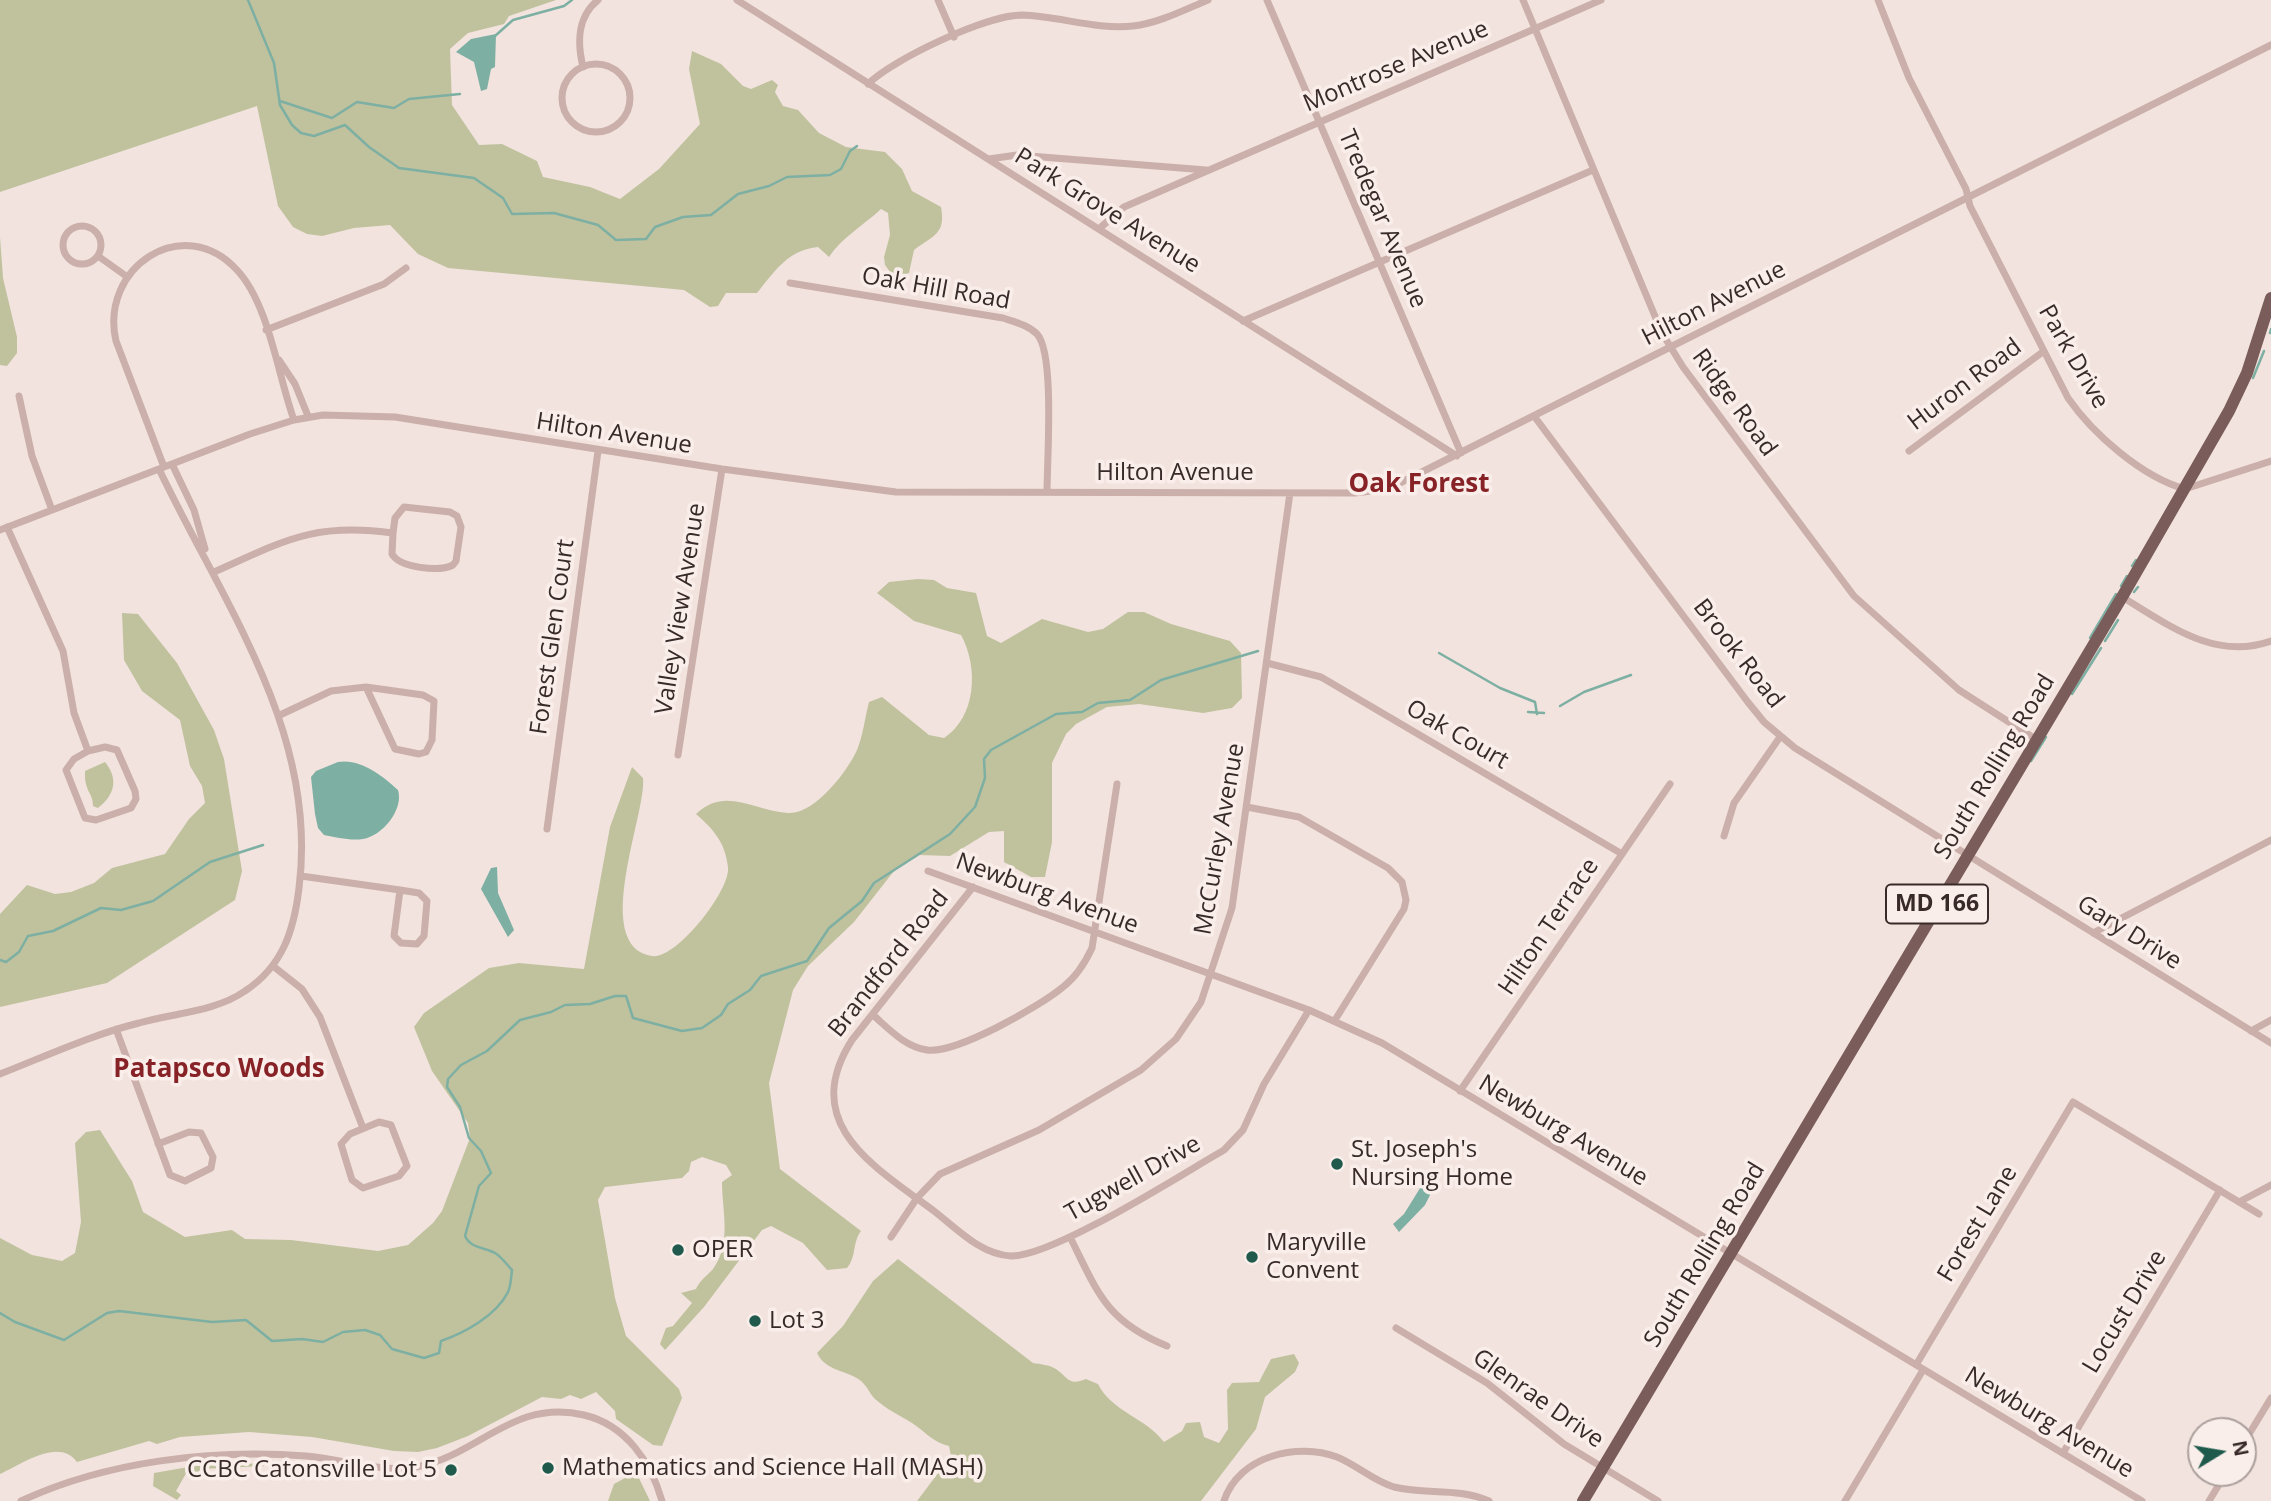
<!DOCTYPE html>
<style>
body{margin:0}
#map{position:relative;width:2271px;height:1501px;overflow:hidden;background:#f2e3de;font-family:"Open Sans",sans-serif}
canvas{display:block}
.north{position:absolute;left:2187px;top:1417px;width:70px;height:70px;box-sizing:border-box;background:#faeeea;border:2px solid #aca09d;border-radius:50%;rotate:79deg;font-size:19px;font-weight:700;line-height:28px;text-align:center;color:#382a29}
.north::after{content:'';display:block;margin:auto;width:24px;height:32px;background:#1f5a4d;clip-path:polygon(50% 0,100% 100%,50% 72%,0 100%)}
</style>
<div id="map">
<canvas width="2271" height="1501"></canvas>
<div class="north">N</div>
</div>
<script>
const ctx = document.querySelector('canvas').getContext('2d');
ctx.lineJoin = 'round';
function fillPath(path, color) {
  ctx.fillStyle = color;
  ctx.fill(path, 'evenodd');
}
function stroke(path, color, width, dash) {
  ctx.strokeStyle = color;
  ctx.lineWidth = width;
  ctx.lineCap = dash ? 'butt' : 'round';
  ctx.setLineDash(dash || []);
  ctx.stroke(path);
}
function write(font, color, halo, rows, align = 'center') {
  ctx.font = font + ' "Open Sans",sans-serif';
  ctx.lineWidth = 7;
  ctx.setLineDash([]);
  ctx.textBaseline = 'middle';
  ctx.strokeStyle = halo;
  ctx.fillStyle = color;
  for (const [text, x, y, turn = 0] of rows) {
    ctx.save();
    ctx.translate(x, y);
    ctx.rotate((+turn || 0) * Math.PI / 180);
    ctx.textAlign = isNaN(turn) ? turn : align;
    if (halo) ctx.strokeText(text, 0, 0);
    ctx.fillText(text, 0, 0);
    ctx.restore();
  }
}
fillPath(new Path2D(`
 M 0,0 L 556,0 L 509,16 L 504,24 L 468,33 L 450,49 L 452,105 L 479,145 L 502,144 L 537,161 L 543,177 L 590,187 L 620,199 L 659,169 L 700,124 L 689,69 L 692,51 L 721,64 L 743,86 L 751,89 L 772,80 L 778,85 L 775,92 L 783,106 L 798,110 L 819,133 L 846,147 L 885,152 L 902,169 L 912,191 L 941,207 C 946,234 934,235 914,250 L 909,273 L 894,277 L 885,265 L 884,257 L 890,235 L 888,213 L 881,209 C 864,225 841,238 829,257 L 818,247 C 788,250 775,271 757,293 L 726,293 L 718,306 L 710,307 L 684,290 L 448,268 L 418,254 L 390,225 L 354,228 L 322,236 L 307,234 L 293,227 L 278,206 L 257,106 L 0,192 Z
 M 0,237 L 3,278 L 17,337 L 17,353 L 7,366 L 0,365 Z
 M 918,579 L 934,580 L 947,588 L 976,593 L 987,636 L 1001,643 L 1042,619 L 1088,632 L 1103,629 L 1128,612 L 1144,612 L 1171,624 L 1230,641 L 1241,653 L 1242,698 L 1232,708 L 1203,713 L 1139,704 L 1107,707 L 1076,724 L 1066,734 L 1052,763 L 1052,842 L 1045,877 L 1031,877 L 1004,862 L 1004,831 L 989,832 L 950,856 L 919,855 L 894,871 L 854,922 L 808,966 L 793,990 L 769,1083 L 780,1169 L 861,1231 C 852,1243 857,1256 847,1268 L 827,1270 L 803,1243 L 771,1226 L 762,1230 L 704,1307 L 665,1350 L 660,1344 L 666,1328 L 673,1326 L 692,1303 L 681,1293 L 696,1289 C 700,1280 707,1276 713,1269 C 732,1243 722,1211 722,1182 L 732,1175 L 726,1165 L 702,1157 L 691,1162 L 689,1171 L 682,1178 L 605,1187 L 598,1200 L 615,1298 L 626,1336 L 679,1389 L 682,1398 L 662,1446 L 653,1445 L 616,1419 L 615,1411 L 596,1392 L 581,1399 L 570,1395 L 561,1399 L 542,1397 L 468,1436 L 437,1448 L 418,1452 L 394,1451 L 312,1437 L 249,1432 L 180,1437 L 157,1444 L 149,1441 L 77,1462 C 59,1437 22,1464 0,1474 L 0,1238 L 32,1255 L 62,1261 L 75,1253 L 81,1222 L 75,1143 L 86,1132 L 100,1130 L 132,1181 L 143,1212 L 185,1237 L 232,1230 L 245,1239 L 291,1240 L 378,1251 L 408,1245 L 433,1223 L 442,1211 L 470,1138 L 468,1123 L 432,1071 L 414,1027 L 424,1013 L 489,968 L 519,963 L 584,969 L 610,827 L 632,767 L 643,778 C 647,813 590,946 652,956 C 676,960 731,890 728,867 C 725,842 714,830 696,814 C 726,786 753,811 788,813 C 814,815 847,772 857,750 C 863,736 865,717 869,702 L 882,697 L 929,735 L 944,738 C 976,717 979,668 961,635 L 914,621 L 877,593 L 889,582 Z
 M 122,613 L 138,614 L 177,663 L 214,730 L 224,759 L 242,871 L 235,900 L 107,983 L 0,1007 L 0,914 L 27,885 L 55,894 L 71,892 L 94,883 L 112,868 L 165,854 L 189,819 L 205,803 L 202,786 L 190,766 L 180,720 L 142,691 L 124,660 Z
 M 105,762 C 118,778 116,794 98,808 L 93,806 C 93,792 84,792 85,771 Z
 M 898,1259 L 1033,1363 C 1040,1364 1050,1365 1056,1369 C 1069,1378 1068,1386 1086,1379 L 1098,1384 C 1111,1411 1146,1418 1164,1442 L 1182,1431 L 1186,1423 L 1200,1422 L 1204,1437 L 1219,1443 L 1228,1429 L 1227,1390 L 1232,1383 L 1259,1382 L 1271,1359 L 1294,1354 L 1299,1363 L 1295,1372 L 1265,1397 L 1256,1429 L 1201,1501 L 917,1501 L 951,1456 L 949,1446 C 932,1442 926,1432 912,1423 C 899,1415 886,1409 875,1399 C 870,1394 867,1386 861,1381 C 848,1370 826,1372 817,1353 L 843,1326 L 873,1281 Z
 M 266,1463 L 264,1466 L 201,1469 L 197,1473 L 188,1470 L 176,1491 L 181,1495 L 177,1500 L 153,1486 L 154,1473 L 194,1466 Z
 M 636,1472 L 650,1501 L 608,1501 L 614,1484 Z`), '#c0c29e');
fillPath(new Path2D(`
 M 496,34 L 495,67 L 491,69 L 487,89 L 481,91 L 474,62 L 456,52 L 471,39 Z
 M 338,762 C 360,758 383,776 398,790 C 404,810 382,836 363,839 C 350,841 336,837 324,835 L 318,828 L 315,814 L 311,777 L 316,771 Z
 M 497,867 L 498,893 L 514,930 L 508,937 L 481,889 L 491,868 Z
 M 1430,1172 L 1438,1179 L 1425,1205 L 1399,1232 L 1393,1224 L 1404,1214 Z`), '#7dafa3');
stroke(new Path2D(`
 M 248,0 L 274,63 L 280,105 L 292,125 L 301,133 L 314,136 L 345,125 L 369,147 L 399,168 L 474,178 L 503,198 L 512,214 L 554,213 L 598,225 L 616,240 L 646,239 L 655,227 L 683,217 L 711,215 L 738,194 L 769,186 L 787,177 L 830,175 L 841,169 L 850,151 L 857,146
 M 495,36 L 513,20 L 564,6 L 572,0
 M 280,101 L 332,118 L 357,102 L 394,108 L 409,99 L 460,94
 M 2270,333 L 2271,329
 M 2253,378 L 2264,351
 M 2132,566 L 2136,560
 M 2121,586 L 2127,576
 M 2134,592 L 2138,587
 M 2090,638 L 2116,594
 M 2105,641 L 2118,620
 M 1439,653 L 1500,688 L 1535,702 L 1537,714
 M 2072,694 L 2101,648
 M 1560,706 L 1584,692 L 1631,675
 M 1528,712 L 1544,713
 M 2031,761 L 2046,737
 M 0,960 L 6,962 L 19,952 L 28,936 L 53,931 L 101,908 L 121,910 L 153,901 L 210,862 L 263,845
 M 0,1313 L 15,1322 L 64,1340 L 107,1313 L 119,1311 L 212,1322 L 246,1320 L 272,1341 L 302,1339 L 323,1342 L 343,1332 L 365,1330 L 380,1335 L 392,1349 L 424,1358 L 439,1353 L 441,1341 C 464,1333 496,1316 508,1292 C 511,1286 511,1277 512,1270 C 507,1265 502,1257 495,1253 C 485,1247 471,1249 465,1236 L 479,1186 L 491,1173 L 481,1151 L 469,1138 L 460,1107 L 447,1087 L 448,1079 L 461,1065 L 487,1051 L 520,1020 L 551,1012 L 565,1005 L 590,1004 L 615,996 L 626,996 L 633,1018 L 682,1031 L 702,1028 L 721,1015 L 728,1004 L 750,990 L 761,976 L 807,961 L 829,928 L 862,901 L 874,883 L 950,834 L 975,807 L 985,778 L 984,759 L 991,750 L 1056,714 L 1082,712 L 1098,703 L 1130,700 L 1161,680 L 1258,651`), '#7dafa3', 2.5);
stroke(new Path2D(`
 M 737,0 L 1457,456
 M 938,0 L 954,37
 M 1267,0 L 1461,453
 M 1523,0 L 1662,333 L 1683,367 L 1854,596 L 1959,690 L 2037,740
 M 1878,0 L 1909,78 L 1966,189 L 1970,206 L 2068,398 C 2093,434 2142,477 2185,489 L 2271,461
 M562 98a34 34 0 1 1 68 0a34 34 0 1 1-68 0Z
 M 583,67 C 577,42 577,17 598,0
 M 868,84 C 893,59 987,15 1022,15 C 1059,16 1096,30 1133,26 C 1159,23 1184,10 1208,0
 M 989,159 L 1017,155 L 1206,170
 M63 245a19 19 0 1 1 38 0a19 19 0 1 1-38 0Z
 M 1100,228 L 1124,207 L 1601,0
 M 98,256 L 126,276
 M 790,283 L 1003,318 C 1015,322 1028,325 1037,334 C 1055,353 1047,462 1047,492
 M 1243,321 L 1593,170
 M 266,330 L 384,284 L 406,268
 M 279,360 L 295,384 L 308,416
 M 19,396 L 32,456 L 52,510
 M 1534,416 L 1747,701 L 1764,722 L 1795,748 L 2271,1043
 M 1909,451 L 2044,351
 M 172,464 L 194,510 L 205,549
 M 164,467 L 116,341 C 99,268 183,211 237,270 C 269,304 278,376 294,420
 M 7,527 L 63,651 L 74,713 L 88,751 L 105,747 L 117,750 L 135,791 L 136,799 L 131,808 L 96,820 L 85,818 L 66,770 L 74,759 L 88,751
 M 0,530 L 250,434 L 294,420 L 323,415 L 395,417 L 722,469 L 896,492 L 1355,493 L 1388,489 L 2271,45
 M 214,572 C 284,541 313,522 393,533 L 392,554 C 400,568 439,572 453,565 L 456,561 L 461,527 L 457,516 L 450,512 L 404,507 L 395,518 L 393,533
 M 2122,597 C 2169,625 2214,661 2271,641
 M 1267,663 L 1321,677 L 1622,854
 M 280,715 L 331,691 L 366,687 L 395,749 L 419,754 L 426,752 L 432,740 L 434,701 L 423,695 L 366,687
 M 678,755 L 722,469
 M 1247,807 L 1299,817 L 1388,868 L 1402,882 L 1406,900 L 1404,909 L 1335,1020
 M 547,829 L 598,451
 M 1724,836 L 1734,803 L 1780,737
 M 928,871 L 1309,1010 L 1382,1043 L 2142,1501
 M 301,876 L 400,890 L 394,936 L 401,943 L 417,944 L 424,936 L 427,901 L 419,893 L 400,890
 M 973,887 L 852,1040 C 798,1124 875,1167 934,1211 C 956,1228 981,1255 1011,1256 C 1053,1257 1182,1174 1224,1150 L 1243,1130 L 1264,1084 L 1309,1010
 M 2093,933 L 2271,840
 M 273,966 L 302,989 L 320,1017 L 363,1128
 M 873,1015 C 888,1028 905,1047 927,1050 C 956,1054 1039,1007 1063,987 C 1076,977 1085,963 1092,948 L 1117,784
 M 116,1029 L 170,1175 L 185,1181 L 211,1168 L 213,1157 L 201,1133 L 189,1132 L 158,1144
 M 2251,1031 L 2271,1020
 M 0,1074 C 46,1056 91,1035 139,1023 C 173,1013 215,1012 245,991 C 283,966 294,930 299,888 C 319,732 222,602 159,469
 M 1460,1091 L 1670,784
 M 379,1122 L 391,1125 L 407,1166 L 399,1176 L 363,1188 L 352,1180 L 341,1144 L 350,1134 Z
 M 2239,1202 L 2271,1185
 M 891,1237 L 917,1198 L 940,1174 L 1039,1130 L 1141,1070 L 1176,1039 L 1201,1002 L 1232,908 L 1290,493
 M 1070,1237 C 1098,1293 1106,1321 1167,1346
 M 1396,1328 L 1487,1383 L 1564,1444 L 1658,1501
 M 1916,1365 L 2073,1102 L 2259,1214
 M 2243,1444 L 2271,1398
 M 2063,1453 L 2220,1190
 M 21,1501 C 107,1461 212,1449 306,1456 C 342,1459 380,1473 416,1467 C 478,1456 513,1398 584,1415 C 626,1425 651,1462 662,1501
 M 1224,1501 C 1238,1456 1298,1442 1337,1457 C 1357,1465 1373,1481 1394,1487 C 1426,1495 1457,1487 1489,1501
 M 1845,1501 L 1923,1370
 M 2209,1501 L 2226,1473`), '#cbafaa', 7);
stroke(new Path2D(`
 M 1583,1501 L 2122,597 L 2229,411 L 2247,373 L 2271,298`), '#7a5c5a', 12);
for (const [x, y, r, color] of [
 [1337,1164,7,"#1f5a4d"],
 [678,1250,7,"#1f5a4d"],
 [1252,1257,7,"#1f5a4d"],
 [755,1321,7,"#1f5a4d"],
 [548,1468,7,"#1f5a4d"],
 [451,1470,7,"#1f5a4d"]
]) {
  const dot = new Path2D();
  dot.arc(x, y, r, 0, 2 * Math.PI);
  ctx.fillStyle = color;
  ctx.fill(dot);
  stroke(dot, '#faeeea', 2.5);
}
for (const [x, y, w] of [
 [1937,904,102]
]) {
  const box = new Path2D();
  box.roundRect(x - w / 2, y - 19.5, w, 39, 5);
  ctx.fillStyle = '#faeeea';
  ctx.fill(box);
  stroke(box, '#382a29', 2);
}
write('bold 23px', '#382a29', null, [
 ["MD 166",1937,904]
]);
write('24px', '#382a29', '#faeeea', [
 ["Montrose Avenue",1396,67,-23],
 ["Park Grove Avenue",1107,211,32],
 ["Tredegar Avenue",1382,219,67],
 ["Oak Hill Road",936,289,10],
 ["Hilton Avenue",1714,304,-27],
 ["Park Drive",2073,357,60],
 ["Huron Road",1965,385,-37],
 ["Ridge Road",1734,403,54],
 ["Hilton Avenue",614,434,9],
 ["Hilton Avenue",1175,473],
 ["Valley View Avenue",681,609,-81],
 ["Forest Glen Court",553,637,-82],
 ["Brook Road",1738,654,52],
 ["Oak Court",1457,735,30],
 ["South Rolling Road",1995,767,-59],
 ["McCurley Avenue",1220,839,-80],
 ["Newburg Avenue",1047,894,20],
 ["Hilton Terrace",1549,927,-56],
 ["Gary Drive",2129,933,32],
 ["Brandford Road",889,964,-52],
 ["Newburg Avenue",1563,1131,31],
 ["Tugwell Drive",1133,1179,-29],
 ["Forest Lane",1978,1224,-59],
 ["South Rolling Road",1705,1255,-59],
 ["Locust Drive",2125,1312,-59],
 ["Glenrae Drive",1538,1399,35],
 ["Newburg Avenue",2049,1423,31]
]);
write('24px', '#382a29', '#faeeea', [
 ["St. Joseph's",1351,1150],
 ["Nursing Home",1351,1178],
 ["Maryville",1266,1243],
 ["Convent",1266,1271],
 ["OPER",692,1250],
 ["Lot 3",769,1321],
 ["Mathematics and Science Hall (MASH)",562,1468],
 ["CCBC Catonsville Lot 5",437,1470,"right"]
], 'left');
write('bold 26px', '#872227', '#faeeea', [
 ["Oak Forest",1419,485],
 ["Patapsco Woods",219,1070]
]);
</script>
